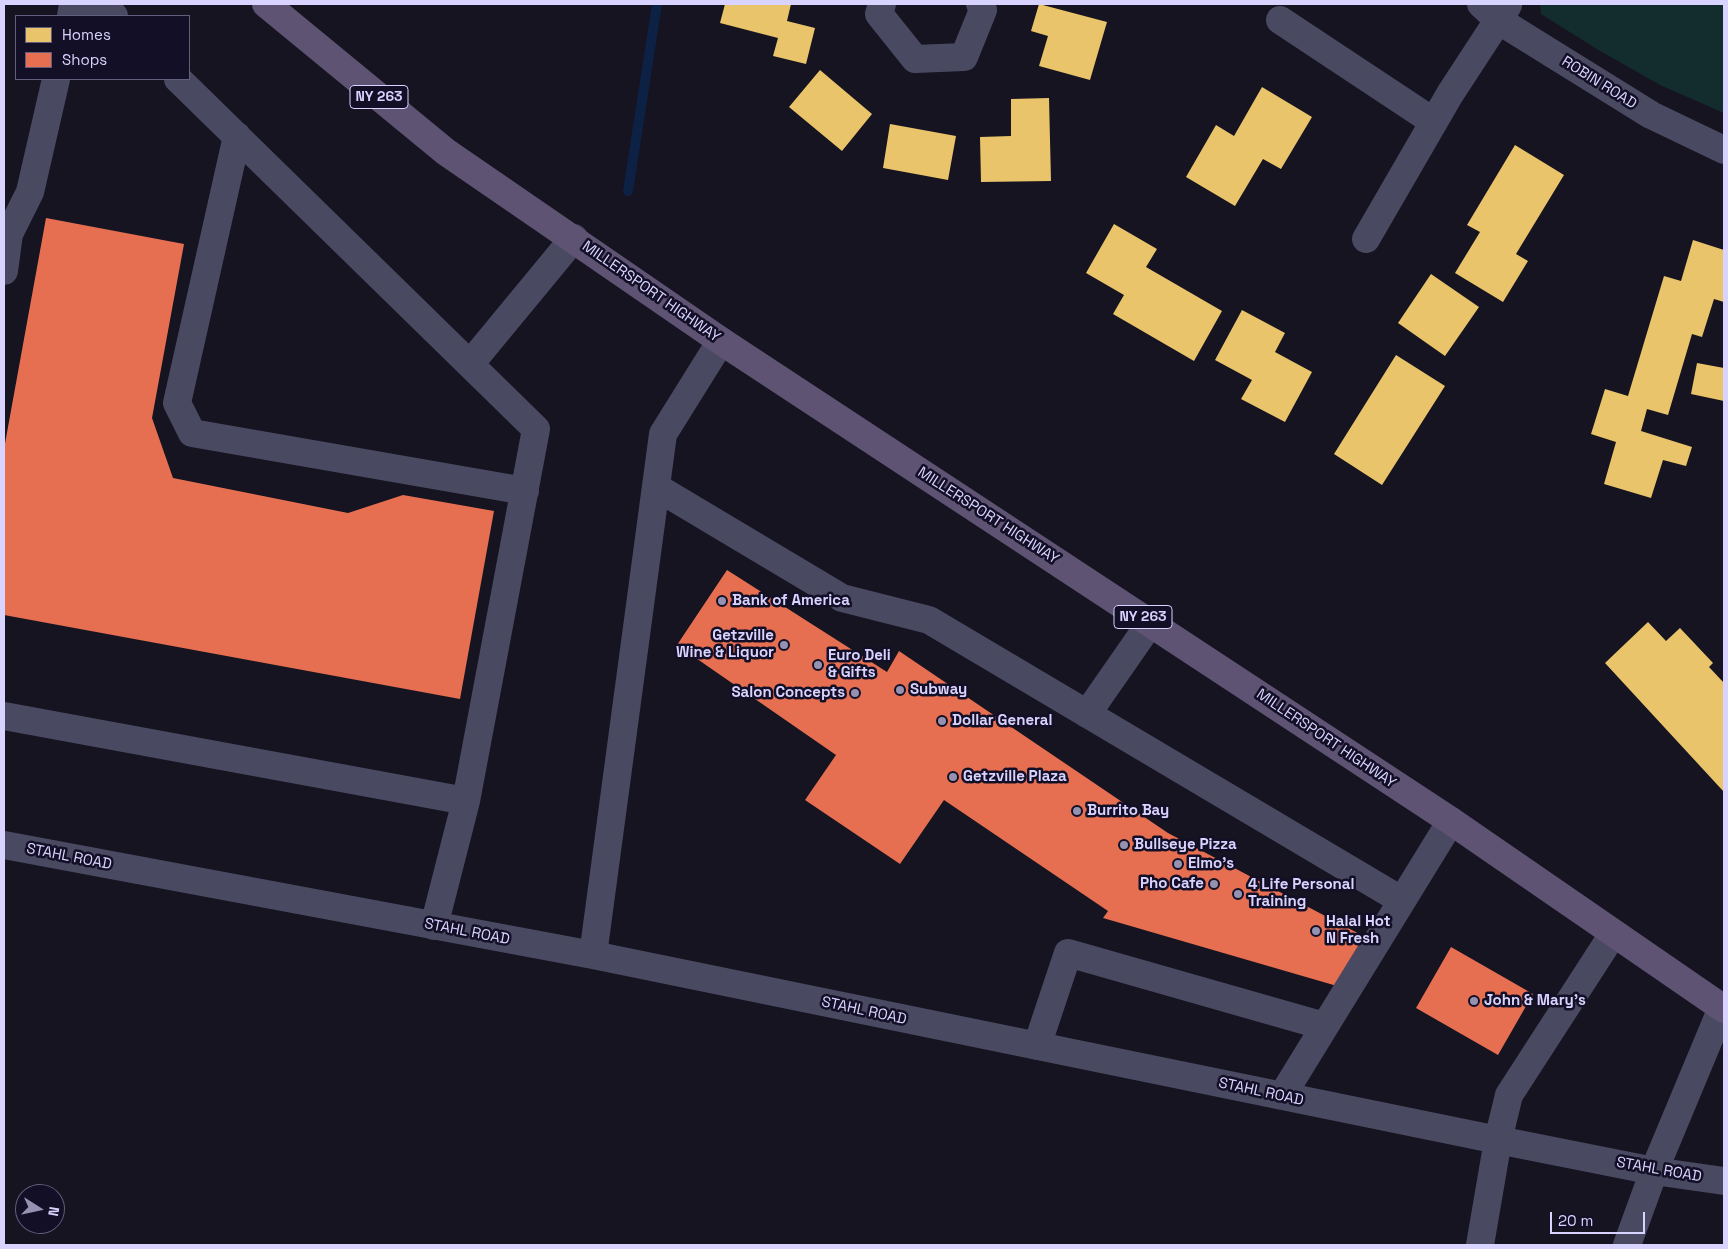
<!DOCTYPE html>
<style>
body{margin:0}
#map{position:relative;width:1728px;height:1249px;overflow:hidden;background:#161421;font-family:"Space Grotesk",sans-serif}
canvas{display:block}
.frame{position:absolute;inset:0;border:5px solid #d9d4ff;pointer-events:none}
.legend{position:absolute;left:15px;top:15px;width:175px;height:65px;box-sizing:border-box;background:#130f26;border:1px solid #625e7d;margin:0;padding:6px 9px;list-style:none;font-size:15px;color:#d9d4ff}
.legend li{display:flex;align-items:center;gap:10px;height:25px}
.legend b{width:25px;border:1px solid #625e7d}
.north{position:absolute;left:15px;top:1184px;width:50px;height:50px;box-sizing:border-box;background:#130f26;border:1px solid #625e7d;border-radius:50%;rotate:100deg;font-size:14px;font-weight:700;line-height:20px;text-align:center;color:#d9d4ff}
.north::after{content:'';display:block;margin:auto;width:18px;height:22px;background:#9591b1;clip-path:polygon(50% 0,100% 100%,50% 72%,0 100%)}
.scale{position:absolute;left:1550px;top:1212px;width:95px;height:22px;box-sizing:border-box;border:2px solid #d9d4ff;border-top:0;padding-left:6px;font-size:15px;line-height:18px;white-space:nowrap;color:#d9d4ff;-webkit-text-stroke:4px #130f26;paint-order:stroke}
</style>
<div id="map">
<canvas width="1728" height="1249"></canvas>
<div class="frame"></div>
<ul class="legend">
<li><b style="height:14px;background:#e9c46a"></b>Homes</li>
<li><b style="height:14px;background:#e76f51"></b>Shops</li>
</ul>
<div class="north">N</div>
<div class="scale">20 m</div>
</div>
<script>
const ctx = document.querySelector('canvas').getContext('2d');
ctx.lineJoin = 'round';
function fillPath(path, color) {
  ctx.fillStyle = color;
  ctx.fill(path, 'evenodd');
}
function stroke(path, color, width, dash) {
  ctx.strokeStyle = color;
  ctx.lineWidth = width;
  ctx.lineCap = dash ? 'butt' : 'round';
  ctx.setLineDash(dash || []);
  ctx.stroke(path);
}
function write(font, color, halo, rows, align = 'center') {
  ctx.font = font + ' "Space Grotesk",sans-serif';
  ctx.lineWidth = 5;
  ctx.setLineDash([]);
  ctx.textBaseline = 'middle';
  ctx.strokeStyle = halo;
  ctx.fillStyle = color;
  for (const [text, x, y, turn = 0] of rows) {
    ctx.save();
    ctx.translate(x, y);
    ctx.rotate((+turn || 0) * Math.PI / 180);
    ctx.textAlign = isNaN(turn) ? turn : align;
    if (halo) ctx.strokeText(text, 0, 0);
    ctx.fillText(text, 0, 0);
    ctx.restore();
  }
}
fillPath(new Path2D(`
 M 1540,4 L 1724,4 L 1724,113 L 1660,85 L 1595,48 L 1541,14 Z`), '#132c2d');
fillPath(new Path2D(`
 M 725,4 L 791,4 L 787,21 L 815,28 L 806,64 L 773,56 L 778,38 L 720,23 Z
 M 1039,4 L 1107,22 L 1090,80 L 1039,66 L 1048,36 L 1031,31 Z
 M 820,70 L 872,114 L 842,151 L 789,107 Z
 M 1262,87 L 1312,117 L 1281,169 L 1263,159 L 1235,206 L 1186,177 L 1216,125 L 1234,136 Z
 M 1049,98 L 1051,181 L 981,182 L 980,137 L 1011,136 L 1011,99 Z
 M 890,124 L 956,136 L 948,180 L 883,168 Z
 M 1515,145 L 1564,175 L 1516,254 L 1528,261 L 1503,302 L 1455,273 L 1480,232 L 1467,225 Z
 M 1114,224 L 1157,249 L 1146,267 L 1222,311 L 1194,361 L 1113,314 L 1124,295 L 1086,273 Z
 M 1693,240 L 1724,250 L 1724,302 L 1714,299 L 1702,337 L 1692,334 L 1668,415 L 1647,409 L 1641,431 L 1692,447 L 1686,466 L 1663,460 L 1651,498 L 1604,484 L 1616,442 L 1591,434 L 1605,389 L 1628,396 L 1664,276 L 1681,281 Z
 M 1431,274 L 1479,307 L 1445,356 L 1398,323 Z
 M 1242,310 L 1285,333 L 1275,352 L 1312,372 L 1285,422 L 1241,399 L 1252,380 L 1215,360 Z
 M 1396,355 L 1445,386 L 1382,485 L 1334,454 Z
 M 1697,363 L 1724,368 L 1724,401 L 1691,394 Z
 M 1648,622 L 1666,641 L 1680,628 L 1713,663 L 1709,667 L 1724,683 L 1724,792 L 1605,663 Z`), '#e9c46a');
fillPath(new Path2D(`
 M 46,218 L 184,244 L 152,418 L 173,478 L 348,513 L 403,495 L 494,511 L 460,699 L 4,615 L 4,449 Z
 M 727,570 L 887,672 L 899,651 L 1168,833 L 1367,938 L 1337,986 L 1103,918 L 1108,911 L 944,800 L 900,864 L 805,800 L 836,755 L 677,645 Z
 M 1451,947 L 1533,994 L 1498,1055 L 1416,1008 Z`), '#e76f51');
stroke(new Path2D(`
 M 628,191 L 657,4`), '#0d2144', 10);
stroke(new Path2D(`
 M 93,4 L 114,16
 M 882,4 L 879,14 L 915,59 L 964,57 L 983,10 L 980,4
 M 1481,4 L 1498,20 L 1651,115 L 1724,150
 M 71,16 L 73,4
 M 1280,20 L 1434,122
 M 178,79 L 536,429 L 466,801 L 434,926
 M 237,136 L 177,403 L 192,433 L 525,491
 M 1366,239 L 1450,94 L 1508,5
 M 4,271 L 9,234 L 30,192 L 56,79
 M 470,364 L 574,238
 M 656,487 L 842,598 L 929,620 L 1401,900
 M 1087,714 L 1151,622
 M 4,716 L 466,801
 M 4,845 L 593,955 L 1498,1140 L 1654,1171 L 1724,1181
 M 593,955 L 663,434 L 721,341
 M 1037,1046 L 1068,953 L 1324,1026
 M 1282,1096 L 1451,821
 M 1480,1245 L 1498,1140 L 1509,1095 L 1613,934
 M 1627,1245 L 1654,1171 L 1722,1008`), '#4a4962', 28);
stroke(new Path2D(`
 M 266,4 L 446,152 L 721,341 L 1451,821 L 1724,1009`), '#5e5373', 28);
for (const [x, y, r, color] of [
 [722,601,5,"#9591b1"],
 [784,645,5,"#9591b1"],
 [818,665,5,"#9591b1"],
 [900,690,5,"#9591b1"],
 [855,693,5,"#9591b1"],
 [942,721,5,"#9591b1"],
 [953,777,5,"#9591b1"],
 [1077,811,5,"#9591b1"],
 [1124,845,5,"#9591b1"],
 [1178,864,5,"#9591b1"],
 [1214,884,5,"#9591b1"],
 [1238,894,5,"#9591b1"],
 [1316,931,5,"#9591b1"],
 [1474,1001,5,"#9591b1"]
]) {
  const dot = new Path2D();
  dot.arc(x, y, r, 0, 2 * Math.PI);
  ctx.fillStyle = color;
  ctx.fill(dot);
  stroke(dot, '#130f26', 2);
}
for (const [x, y, w] of [
 [379,97,58],
 [1143,617,58]
]) {
  const box = new Path2D();
  box.roundRect(x - w / 2, y - 11.5, w, 23, 4);
  ctx.fillStyle = '#130f26';
  ctx.fill(box);
  stroke(box, '#d9d4ff', 1);
}
write('bold 14px', '#d9d4ff', null, [
 ["NY 263",379,97],
 ["NY 263",1143,617]
]);
write('15px', '#d9d4ff', '#130f26', [
 ["ROBIN ROAD",1599,83,32],
 ["MILLERSPORT HIGHWAY",651,292,35],
 ["MILLERSPORT HIGHWAY",988,516,33],
 ["MILLERSPORT HIGHWAY",1326,739,34],
 ["STAHL ROAD",69,857,11],
 ["STAHL ROAD",467,932,11],
 ["STAHL ROAD",864,1011,12],
 ["STAHL ROAD",1261,1092,12],
 ["STAHL ROAD",1659,1170,10]
]);
write('bold 15px', '#d9d4ff', '#130f26', [
 ["Bank of America",732,601],
 ["Getzville",774,636,"right"],
 ["Wine & Liquor",774,653,"right"],
 ["Euro Deli",828,656],
 ["& Gifts",828,673],
 ["Subway",910,690],
 ["Salon Concepts",845,693,"right"],
 ["Dollar General",952,721],
 ["Getzville Plaza",963,777],
 ["Burrito Bay",1087,811],
 ["Bullseye Pizza",1134,845],
 ["Elmo's",1188,864],
 ["Pho Cafe",1204,884,"right"],
 ["4 Life Personal",1248,885],
 ["Training",1248,902],
 ["Halal Hot",1326,922],
 ["N Fresh",1326,939],
 ["John & Mary's",1484,1001]
], 'left');
</script>
